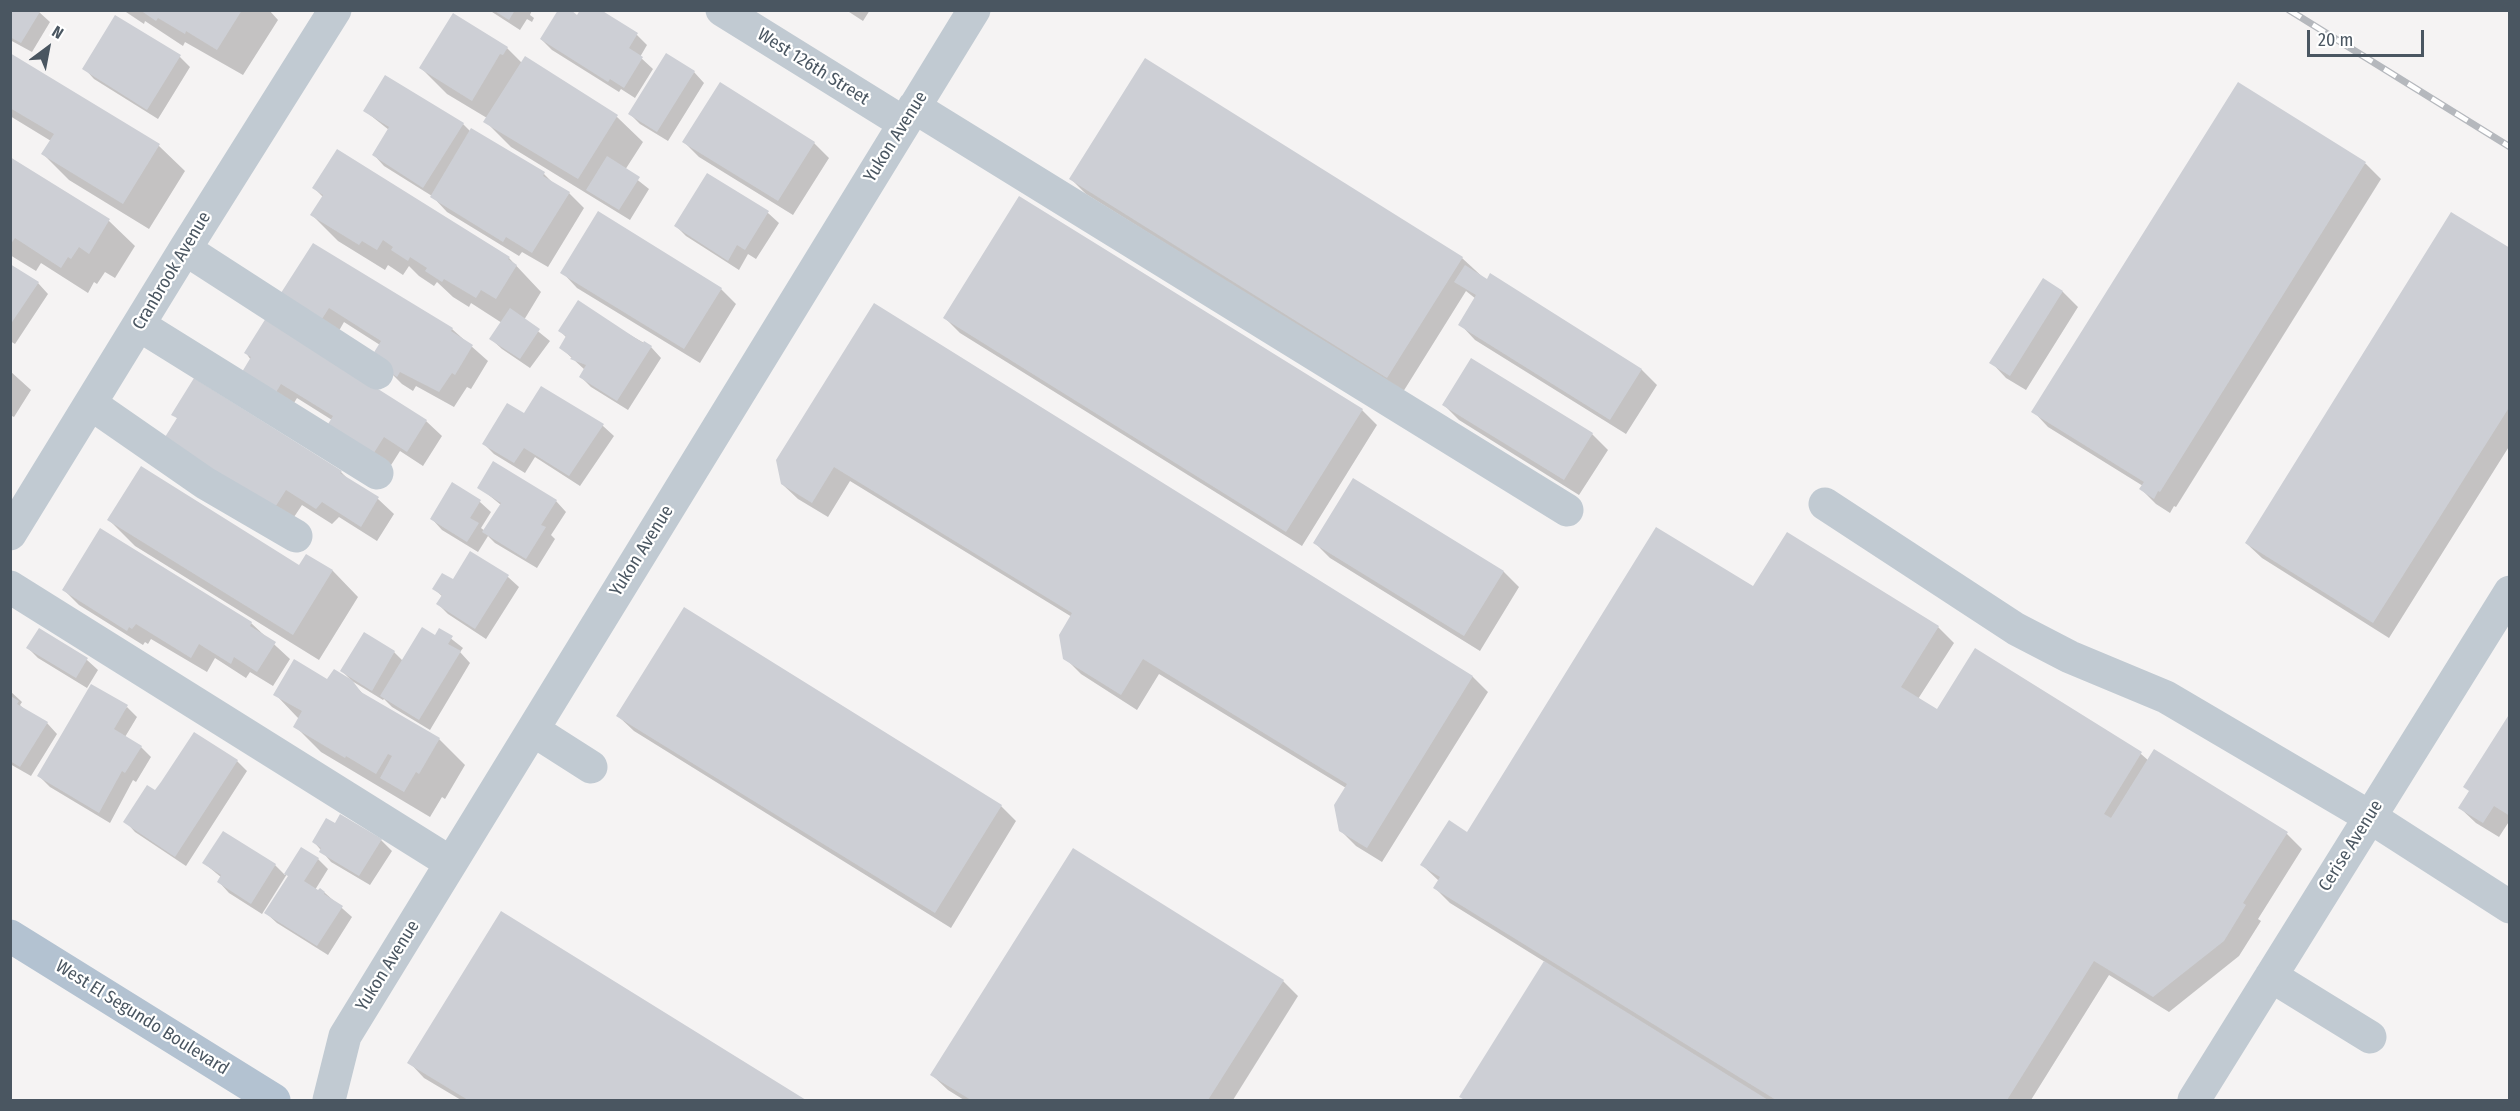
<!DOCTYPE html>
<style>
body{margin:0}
#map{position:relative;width:2520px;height:1111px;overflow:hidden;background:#f5f3f3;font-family:"Fira Sans Condensed",sans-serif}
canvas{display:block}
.frame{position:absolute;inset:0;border:12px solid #4a5661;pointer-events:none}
.north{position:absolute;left:18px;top:18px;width:60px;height:60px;-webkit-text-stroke:4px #fff;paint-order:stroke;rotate:32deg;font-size:16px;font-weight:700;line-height:24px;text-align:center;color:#4a5661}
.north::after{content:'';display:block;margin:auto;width:21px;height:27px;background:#4a5661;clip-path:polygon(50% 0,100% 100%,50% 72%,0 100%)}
.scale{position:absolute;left:2307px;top:30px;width:117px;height:27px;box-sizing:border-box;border:3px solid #4a5661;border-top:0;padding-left:8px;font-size:18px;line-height:21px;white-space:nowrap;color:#4a5661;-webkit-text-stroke:4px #fff;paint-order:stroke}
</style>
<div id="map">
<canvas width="2520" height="1111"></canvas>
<div class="frame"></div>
<div class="north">N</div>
<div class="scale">20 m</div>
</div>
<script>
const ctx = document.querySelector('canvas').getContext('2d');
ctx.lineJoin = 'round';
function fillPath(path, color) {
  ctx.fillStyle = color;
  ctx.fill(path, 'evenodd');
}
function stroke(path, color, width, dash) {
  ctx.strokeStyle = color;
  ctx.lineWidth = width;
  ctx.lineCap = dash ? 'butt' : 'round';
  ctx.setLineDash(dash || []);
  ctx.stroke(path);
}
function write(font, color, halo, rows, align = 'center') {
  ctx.font = font + ' "Fira Sans Condensed",sans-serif';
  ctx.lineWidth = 4.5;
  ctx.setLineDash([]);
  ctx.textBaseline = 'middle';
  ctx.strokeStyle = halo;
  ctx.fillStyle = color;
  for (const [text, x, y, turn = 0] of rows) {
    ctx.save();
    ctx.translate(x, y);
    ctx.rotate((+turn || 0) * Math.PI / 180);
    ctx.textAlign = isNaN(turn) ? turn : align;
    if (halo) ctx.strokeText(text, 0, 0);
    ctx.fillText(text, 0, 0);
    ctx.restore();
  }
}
fillPath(new Path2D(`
 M 10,10 L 39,12 L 50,22 L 32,52 L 10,40 Z
 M 123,10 L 269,10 L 278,20 L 243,75 L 185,42 L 183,46 L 145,21 L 144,24 Z
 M 489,10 L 532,10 L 530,15 L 534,18 L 532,22 L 527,19 L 520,30 Z
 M 846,10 L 870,10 L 863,21 Z
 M 578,17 L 637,35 L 647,45 L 640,57 L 653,69 L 635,98 L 621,89 L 619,92 L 552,50 L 541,39 Z
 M 507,48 L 522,63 L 525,58 L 617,117 L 643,142 L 625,170 L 649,189 L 630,220 L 511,147 L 485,121 L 487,118 L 447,94 L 421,68 Z
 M 10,55 L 159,146 L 185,171 L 149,229 L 69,180 L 43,154 L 51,141 L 10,116 Z
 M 180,57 L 190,67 L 158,119 L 94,79 L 84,68 Z
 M 694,72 L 704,83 L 668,141 L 640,124 L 630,114 Z
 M 2238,84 L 2366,164 L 2381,179 L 2176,507 L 2174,506 L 2170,513 L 2156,504 L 2141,489 L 2143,486 L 2048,427 L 2033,411 Z
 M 365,111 L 463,124 L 471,132 L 544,174 L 555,185 L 569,193 L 584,208 L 548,267 L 522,252 L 519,256 L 447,212 L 432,196 L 384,166 L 374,155 L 389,130 Z
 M 684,142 L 814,143 L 829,158 L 793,215 L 699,157 Z
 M 10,159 L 109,221 L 135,246 L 115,278 L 105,272 L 97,284 L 94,282 L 88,293 L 41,263 L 36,271 L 10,255 Z
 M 708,175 L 768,213 L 779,223 L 756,259 L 748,254 L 739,270 L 686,236 L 676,226 Z
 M 1071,179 L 1462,258 L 1487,281 L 1491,275 L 1642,370 L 1657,385 L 1626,434 L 1475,340 L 1460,324 L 1476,299 L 1466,291 L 1403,392 L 1086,194 Z
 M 314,188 L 509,258 L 541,292 L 524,320 L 550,341 L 530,368 L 502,349 L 491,339 L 502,323 L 471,303 L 469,307 L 453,297 L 437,282 L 434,286 L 419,276 L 409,266 L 403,275 L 388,265 L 385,270 L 338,241 L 312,215 L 323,197 Z
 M 2510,250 L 2510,445 L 2389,638 L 2262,558 L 2246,543 Z
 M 10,266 L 38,283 L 48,294 L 15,344 L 10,341 Z
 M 562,272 L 721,289 L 736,304 L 700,363 L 577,288 Z
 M 2043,280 L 2063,292 L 2078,307 L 2026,390 L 2006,378 L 1991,362 Z
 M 281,296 L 452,329 L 488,361 L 471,389 L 467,387 L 454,407 L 416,386 L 413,391 L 402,384 L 387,369 L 380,345 L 344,322 L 336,336 Z
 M 874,305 L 1473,677 L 1488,692 L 1382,862 L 1356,846 L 1340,830 L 1346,788 L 1159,674 L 1137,710 L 1081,674 L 1065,658 L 1072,617 L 850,481 L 828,517 L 798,499 L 782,484 Z
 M 945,318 L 1362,410 L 1377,425 L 1302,546 L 960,333 Z
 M 618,328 L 651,347 L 661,358 L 628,410 L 591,387 L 581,377 L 585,370 L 561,348 L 567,338 L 560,331 Z
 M 246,353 L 426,421 L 442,436 L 423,466 L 400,451 L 386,473 L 332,420 L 297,398 L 288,413 Z
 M 1471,360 L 1592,434 L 1608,450 L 1579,495 L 1459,420 L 1444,405 Z
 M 10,371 L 31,390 L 14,417 L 10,415 Z
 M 541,388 L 603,426 L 614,436 L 580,486 L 535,457 L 525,473 L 494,454 L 484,444 L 525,415 Z
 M 173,414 L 341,472 L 349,480 L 378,499 L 394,514 L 377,541 L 339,517 L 332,524 L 302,505 L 288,526 Z
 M 1353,480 L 1504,572 L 1519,587 L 1480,651 L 1330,558 L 1315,543 Z
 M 453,484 L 480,502 L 491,512 L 481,528 L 485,531 L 501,505 L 479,487 L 556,501 L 566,512 L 551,535 L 555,539 L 537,568 L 495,543 L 488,536 L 478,552 L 442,530 L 432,519 Z
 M 109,520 L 300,567 L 306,556 L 333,571 L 358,597 L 319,660 L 135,546 Z
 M 471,553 L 508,577 L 519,587 L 486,639 L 448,614 L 438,604 L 443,597 L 434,589 L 453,581 Z
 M 1753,588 L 1938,627 L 1954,643 L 1918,699 L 1938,711 L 1975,650 L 2141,754 L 2149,761 L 2287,834 L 2302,849 L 2258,919 L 2261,921 L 2239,956 L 2169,1012 L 2109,975 L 2031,1100 L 1465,1100 L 1461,1097 L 1545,962 L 1450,903 L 1435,888 L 1439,881 L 1422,865 L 1468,834 Z
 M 64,590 L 251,623 L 290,659 L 273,686 L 250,672 L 246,678 L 215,658 L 207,672 L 151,639 L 148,644 L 145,642 L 143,645 L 79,605 Z
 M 39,630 L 87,660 L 98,670 L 87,688 L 38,658 L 28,648 Z
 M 440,630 L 463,648 L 460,652 L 470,663 L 430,730 L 392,707 L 384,699 L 383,700 L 352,681 L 342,671 L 394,652 L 403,661 L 435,637 Z
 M 328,681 L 351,681 L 366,697 L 439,739 L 465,765 L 445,799 L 442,797 L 430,817 L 321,752 L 295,726 L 299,719 L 275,694 Z
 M 10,691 L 22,702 L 20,705 L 27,712 L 47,723 L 57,734 L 31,776 L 10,764 Z
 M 127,707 L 137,717 L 125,737 L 141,747 L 151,757 L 136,782 L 133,780 L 110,823 L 50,787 L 39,776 Z
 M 618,716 L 1001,806 L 1016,821 L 951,928 L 634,731 Z
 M 2510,716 L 2510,820 L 2499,837 L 2476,823 L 2460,808 Z
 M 237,761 L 247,771 L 186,866 L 135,832 L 125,821 L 155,792 Z
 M 341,816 L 381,840 L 392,851 L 370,885 L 331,862 L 314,842 L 335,825 Z
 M 223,833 L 275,865 L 285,875 L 301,849 L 318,859 L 328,869 L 315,890 L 325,893 L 352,917 L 328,955 L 277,923 L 266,913 L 289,877 L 287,874 L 262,914 L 229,893 L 219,882 L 222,878 L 204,863 Z
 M 502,913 L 803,1100 L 461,1100 L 424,1078 L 409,1062 Z
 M 1283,981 L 1298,996 L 1233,1100 L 964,1100 L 948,1090 L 932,1075 Z`), '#0003');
fillPath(new Path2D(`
 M 10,10 L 41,10 L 21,43 L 10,37 Z
 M 140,10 L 242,10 L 217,50 L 186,31 L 185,34 L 158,18 L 156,21 Z
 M 493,10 L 515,10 L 509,20 Z
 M 558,10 L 571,10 L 577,15 L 580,10 L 601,10 L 638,33 L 629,48 L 643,57 L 624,88 L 610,79 L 608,82 L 540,39 Z
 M 453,13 L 508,47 L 503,55 L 500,54 L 472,101 L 419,68 Z
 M 115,15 L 181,55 L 147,110 L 82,69 Z
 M 10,53 L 160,144 L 123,204 L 41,154 L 54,134 L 10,108 Z
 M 666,53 L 695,71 L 657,132 L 628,114 Z
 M 525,56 L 618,115 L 578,179 L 483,122 Z
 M 1145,58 L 1463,257 L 1387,378 L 1069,179 Z
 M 385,75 L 464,123 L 423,188 L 372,155 L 389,127 L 363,111 Z
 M 720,82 L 815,142 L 778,201 L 682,142 Z
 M 2238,82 L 2366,162 L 2160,492 L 2158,491 L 2154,499 L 2139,489 L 2144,482 L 2031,412 Z
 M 471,128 L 545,172 L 543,176 L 570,192 L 532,253 L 506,237 L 503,242 L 430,197 Z
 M 337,149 L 510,257 L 508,259 L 517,265 L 496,299 L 481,290 L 476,298 L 444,279 L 442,282 L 425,271 L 427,268 L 410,257 L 408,261 L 391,250 L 393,247 L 383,240 L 377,250 L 362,241 L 359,245 L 310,215 L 323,195 L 312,188 Z
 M 607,156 L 640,177 L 619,210 L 586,190 Z
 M 10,157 L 110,219 L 89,254 L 79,247 L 71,259 L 68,257 L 61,268 L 15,238 L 10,245 Z
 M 707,173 L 769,211 L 745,250 L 737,245 L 728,261 L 674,226 Z
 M 1019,196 L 1363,409 L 1286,532 L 943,318 Z
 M 598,211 L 722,288 L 684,349 L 560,273 Z
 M 2451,212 L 2510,248 L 2510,406 L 2373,623 L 2245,543 Z
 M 313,243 L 453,328 L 451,331 L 473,345 L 455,375 L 452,373 L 439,392 L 400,372 L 397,377 L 385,369 L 373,354 L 381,341 L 329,308 L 320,322 L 279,296 Z
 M 10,264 L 39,282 L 10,325 Z
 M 1465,265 L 1487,279 L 1490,273 L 1642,369 L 1610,420 L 1458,325 L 1476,295 L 1454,282 Z
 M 2043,278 L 2063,291 L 2010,376 L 1989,363 Z
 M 578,300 L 643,343 L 644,341 L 652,346 L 617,401 L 579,377 L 586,365 L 570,359 L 572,357 L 559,348 L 566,336 L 558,331 Z
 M 874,303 L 1473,676 L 1367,848 L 1339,831 L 1334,805 L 1347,784 L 1143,659 L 1121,695 L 1063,659 L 1059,635 L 1072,613 L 834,467 L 812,503 L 781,484 L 776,460 Z
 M 510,308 L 540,329 L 520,359 L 489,339 Z
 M 266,318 L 427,420 L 407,452 L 384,437 L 370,459 L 325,429 L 333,416 L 281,384 L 272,399 L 239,377 L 251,357 L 244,353 Z
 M 1471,358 L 1593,433 L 1564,480 L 1442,405 Z
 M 194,378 L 342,471 L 340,473 L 379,497 L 361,527 L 322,502 L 316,509 L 286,490 L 272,512 L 160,445 L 177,418 L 171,415 Z
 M 541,386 L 604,424 L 569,476 L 524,448 L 514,463 L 482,444 L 507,403 L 524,413 Z
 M 493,461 L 557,500 L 541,525 L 546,527 L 526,559 L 482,532 L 501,503 L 477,488 Z
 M 141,466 L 299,565 L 306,554 L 333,570 L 293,635 L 107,520 Z
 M 1353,478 L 1504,571 L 1464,636 L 1313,543 Z
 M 452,482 L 481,500 L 470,518 L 479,523 L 467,542 L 430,519 Z
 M 1656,527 L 1753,586 L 1787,532 L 1939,626 L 1901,687 L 1937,709 L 1975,648 L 2142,752 L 2104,814 L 2111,818 L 2154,749 L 2288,832 L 2243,903 L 2246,905 L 2224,941 L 2153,997 L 2094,961 L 2007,1100 L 1776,1100 L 1433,888 L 1440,877 L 1420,865 L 1449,820 L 1467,832 Z
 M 100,528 L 252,622 L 250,626 L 276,642 L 257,672 L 234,657 L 231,664 L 199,644 L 191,658 L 136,624 L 132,629 L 129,627 L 127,631 L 62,590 Z
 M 470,551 L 509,575 L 475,629 L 436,604 L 442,595 L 432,589 L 442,573 L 453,579 Z
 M 684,607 L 1002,805 L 935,913 L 616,716 Z
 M 422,627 L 435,635 L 439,628 L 453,636 L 448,644 L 461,651 L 419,720 L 380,696 Z
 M 39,628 L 88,658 L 76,678 L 26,648 Z
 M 364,632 L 395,651 L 372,691 L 340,671 Z
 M 294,659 L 327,679 L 334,669 L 352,680 L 361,692 L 440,738 L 419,774 L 416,772 L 404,792 L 380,778 L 392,756 L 388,754 L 376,774 L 346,756 L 345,758 L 293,727 L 302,711 L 273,695 Z
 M 91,684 L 128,705 L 114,729 L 142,746 L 125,773 L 122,771 L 99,813 L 37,776 Z
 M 12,697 L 19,701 L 17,704 L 48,722 L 20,767 L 10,761 Z
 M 2510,713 L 2510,816 L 2494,806 L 2483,823 L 2458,808 L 2469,791 L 2463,787 Z
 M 194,732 L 238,760 L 175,857 L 123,822 L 147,785 L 155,790 L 161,782 Z
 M 340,814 L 382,839 L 359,876 L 319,852 L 321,848 L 312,842 L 326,818 L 335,823 Z
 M 223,831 L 276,864 L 251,904 L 217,882 L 221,875 L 202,863 Z
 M 301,847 L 319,858 L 304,881 L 318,890 L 320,888 L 325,892 L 324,894 L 343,906 L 317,946 L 264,913 L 288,876 L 284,874 Z
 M 1073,848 L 1284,980 L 1208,1100 L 971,1100 L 930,1075 Z
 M 501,911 L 806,1100 L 468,1100 L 407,1063 Z
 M 1544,961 L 1768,1100 L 1465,1100 L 1459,1097 Z`), '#cdcfd5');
stroke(new Path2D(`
 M 722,10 L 904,123
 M 914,107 L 1567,510
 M 185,249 L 377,373
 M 139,325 L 377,473
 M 91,404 L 205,483 L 296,536
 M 1825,504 L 2016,629 L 2070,657 L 2166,697 L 2370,817 L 2510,907
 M 10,534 L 185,249 L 335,10
 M 10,587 L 451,863
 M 533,730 L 591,767
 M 2271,976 L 2370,1037
 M 329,1100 L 345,1036 L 974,10
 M 2194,1100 L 2510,592`), '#c1cad2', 33);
stroke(new Path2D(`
 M 10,936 L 274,1100`), '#b3c2d1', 33);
const rail = new Path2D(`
 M 2289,10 L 2510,147`);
stroke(rail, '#b5b8bd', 7);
stroke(rail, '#fff', 4.5, [14]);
write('18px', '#4a5661', '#fff', [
 ["West 126th Street",813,67,32],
 ["Yukon Avenue",896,137,-58],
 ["Cranbrook Avenue",172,271,-59],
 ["Yukon Avenue",642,551,-58],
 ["Cerise Avenue",2351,846,-58],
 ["Yukon Avenue",388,966,-58],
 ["West El Segundo Boulevard",142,1018,32]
]);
</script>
